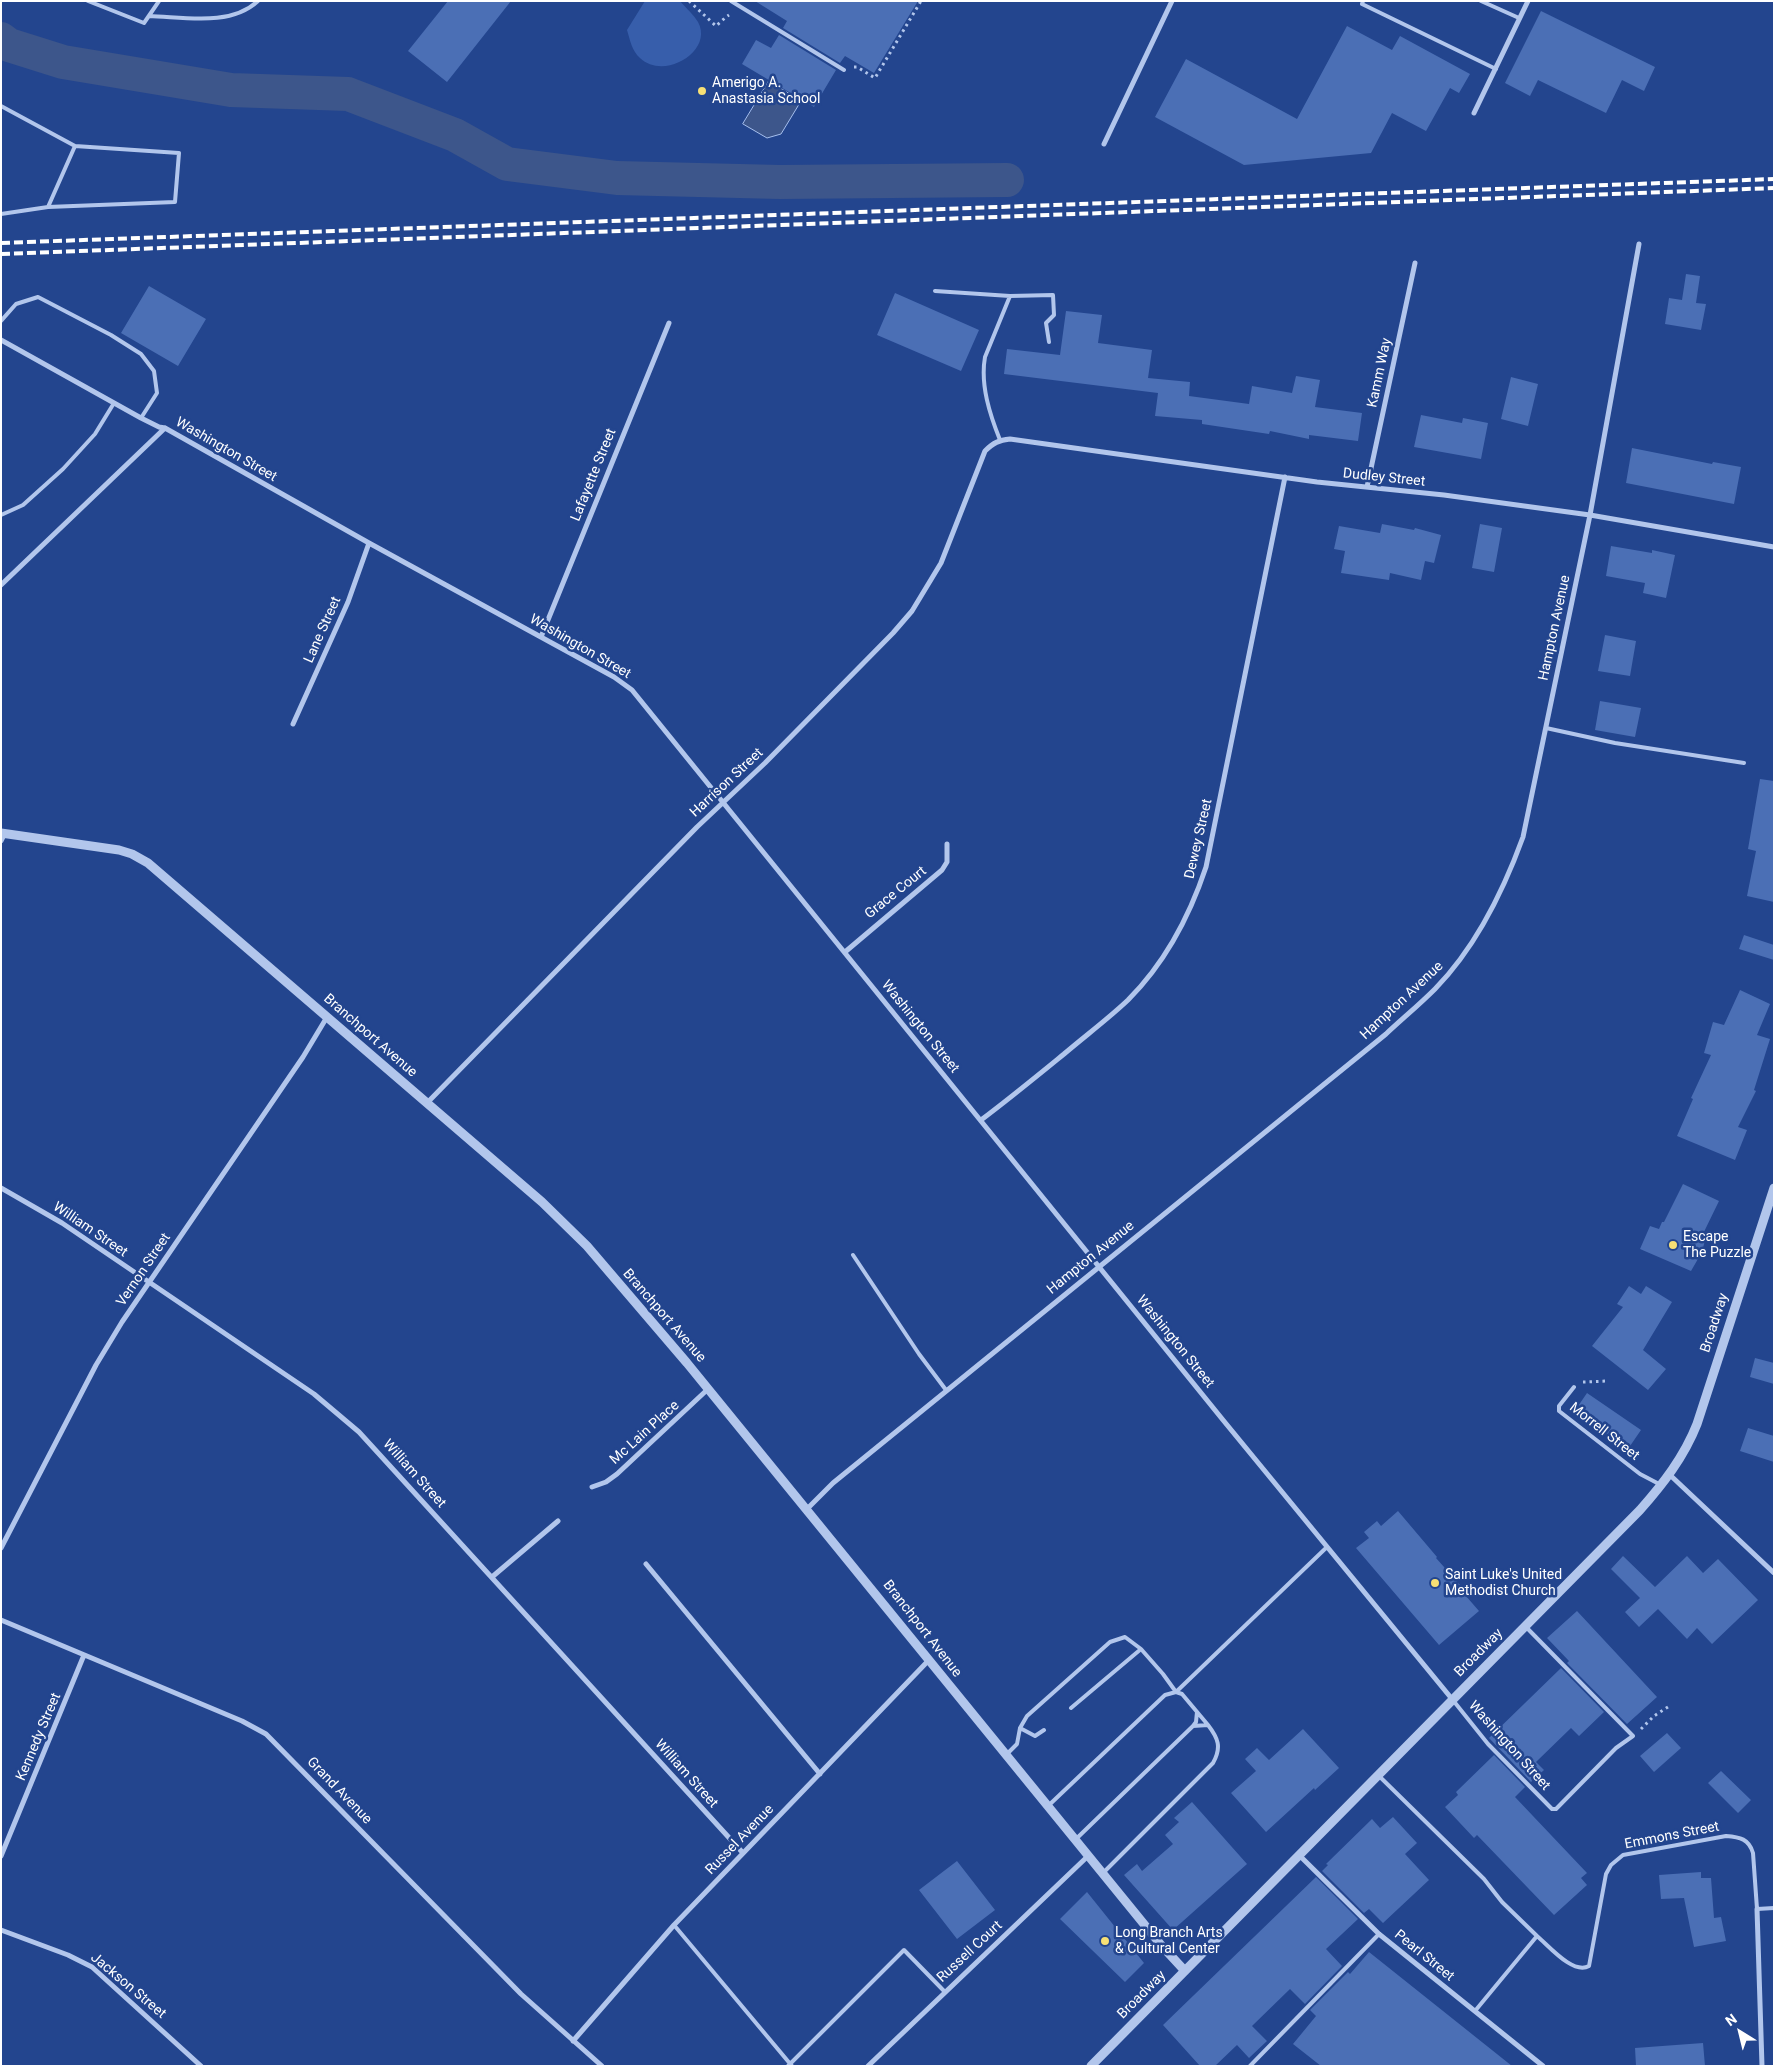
<!DOCTYPE html>
<style>
body{margin:0}
#map{position:relative;width:1775px;height:2067px;overflow:hidden;background:#23458e;font-family:Roboto,sans-serif}
canvas{display:block}
.frame{position:absolute;inset:0;border:2px solid #fff;pointer-events:none}
.north{position:absolute;left:1715px;top:2007px;width:50px;height:50px;-webkit-text-stroke:4px #23458e;paint-order:stroke;rotate:324deg;font-size:14px;font-weight:700;line-height:20px;text-align:center;color:#fff}
.north::after{content:'';display:block;margin:auto;width:18px;height:22px;background:#fff;clip-path:polygon(50% 0,100% 100%,50% 72%,0 100%)}
</style>
<div id="map">
<canvas width="1775" height="2067"></canvas>
<div class="frame"></div>
<div class="north">N</div>
</div>
<script>
const ctx = document.querySelector('canvas').getContext('2d');
ctx.lineJoin = 'round';
function fillPath(path, color) {
  ctx.fillStyle = color;
  ctx.fill(path, 'evenodd');
}
function stroke(path, color, width, dash) {
  ctx.strokeStyle = color;
  ctx.lineWidth = width;
  ctx.lineCap = dash ? 'butt' : 'round';
  ctx.setLineDash(dash || []);
  ctx.stroke(path);
}
function write(font, color, halo, rows, align = 'center') {
  ctx.font = font + ' Roboto,sans-serif';
  ctx.lineWidth = 5;
  ctx.setLineDash([]);
  ctx.textBaseline = 'middle';
  ctx.strokeStyle = halo;
  ctx.fillStyle = color;
  for (const [text, x, y, turn = 0] of rows) {
    ctx.save();
    ctx.translate(x, y);
    ctx.rotate((+turn || 0) * Math.PI / 180);
    ctx.textAlign = isNaN(turn) ? turn : align;
    if (halo) ctx.strokeText(text, 0, 0);
    ctx.fillText(text, 0, 0);
    ctx.restore();
  }
}
fillPath(new Path2D(`
 M 645,1 L 680,1 C 686,8 694,15 698,22 C 714,51 664,81 640,58 C 632,51 630,40 627,30 Z`), '#375eab');
const water = new Path2D(`
 M 769,81 L 801,101 L 781,134 L 767,138 L 743,124 Z`);
fillPath(water, '#3d568b');
stroke(water, '#a6bfed', 1);
stroke(new Path2D(`
 M 1,39 L 9,45 L 63,62 L 231,90 L 348,94 L 455,135 L 507,164 L 617,178 L 780,182 L 1007,180`), '#3d568b', 34);
fillPath(new Path2D(`
 M 448,1 L 511,1 L 447,82 L 408,51 Z
 M 755,1 L 918,1 L 874,73 L 845,56 L 840,63 L 783,28 L 787,21 Z
 M 1541,11 L 1655,67 L 1644,91 L 1622,80 L 1606,113 L 1538,80 L 1530,96 L 1505,83 Z
 M 1347,26 L 1392,50 L 1400,36 L 1470,74 L 1459,93 L 1450,88 L 1426,131 L 1392,113 L 1371,153 L 1244,165 L 1155,117 L 1186,59 L 1297,119 Z
 M 779,35 L 836,70 L 814,107 L 742,64 L 756,40 L 771,48 Z
 M 1686,274 L 1700,276 L 1696,303 L 1706,304 L 1701,330 L 1665,324 L 1669,298 L 1682,300 Z
 M 149,286 L 206,319 L 178,366 L 121,333 Z
 M 895,293 L 979,330 L 961,371 L 877,335 Z
 M 1066,311 L 1102,315 L 1098,343 L 1152,350 L 1148,378 L 1190,382 L 1189,396 L 1249,404 L 1252,386 L 1292,393 L 1296,376 L 1320,380 L 1315,407 L 1362,413 L 1358,441 L 1309,435 L 1309,439 L 1270,431 L 1269,434 L 1202,424 L 1202,420 L 1155,416 L 1158,393 L 1004,374 L 1007,349 L 1060,355 Z
 M 1511,377 L 1538,384 L 1528,426 L 1501,419 Z
 M 1421,415 L 1462,423 L 1463,418 L 1488,423 L 1481,459 L 1414,447 Z
 M 1632,448 L 1712,464 L 1713,462 L 1741,467 L 1734,504 L 1626,483 Z
 M 1382,524 L 1414,530 L 1415,528 L 1441,535 L 1434,563 L 1425,561 L 1421,580 L 1390,573 L 1389,580 L 1341,573 L 1345,551 L 1334,549 L 1339,526 L 1380,533 Z
 M 1480,524 L 1502,528 L 1494,572 L 1472,568 Z
 M 1611,546 L 1652,553 L 1652,550 L 1675,555 L 1666,598 L 1643,593 L 1645,583 L 1606,576 Z
 M 1605,635 L 1636,641 L 1630,676 L 1598,671 Z
 M 1600,701 L 1641,708 L 1635,737 L 1595,730 Z
 M 1760,779 L 1774,781 L 1774,902 L 1747,896 L 1756,851 L 1748,849 Z
 M 1744,935 L 1774,945 L 1774,960 L 1739,949 Z
 M 1740,990 L 1770,1004 L 1757,1035 L 1770,1039 L 1754,1090 L 1756,1091 L 1738,1127 L 1747,1130 L 1735,1160 L 1677,1136 L 1693,1099 L 1691,1098 L 1711,1055 L 1704,1053 L 1713,1022 L 1724,1025 Z
 M 1683,1184 L 1719,1201 L 1701,1238 L 1705,1240 L 1702,1252 L 1691,1271 L 1640,1249 L 1650,1226 L 1659,1229 L 1662,1222 L 1664,1222 Z
 M 1629,1286 L 1641,1294 L 1646,1286 L 1672,1302 L 1643,1350 L 1666,1369 L 1648,1390 L 1592,1346 L 1623,1307 L 1617,1304 Z
 M 1755,1358 L 1774,1363 L 1774,1384 L 1750,1377 Z
 M 1587,1393 L 1641,1430 L 1628,1449 L 1574,1412 Z
 M 1748,1428 L 1774,1436 L 1774,1462 L 1740,1451 Z
 M 1398,1511 L 1437,1557 L 1436,1558 L 1461,1586 L 1459,1588 L 1479,1611 L 1439,1645 L 1356,1548 L 1369,1538 L 1364,1532 L 1377,1521 L 1381,1526 Z
 M 1623,1556 L 1655,1587 L 1687,1556 L 1703,1573 L 1718,1559 L 1758,1600 L 1712,1644 L 1697,1628 L 1687,1639 L 1658,1609 L 1639,1627 L 1625,1612 L 1640,1598 L 1611,1569 Z
 M 1577,1611 L 1657,1697 L 1627,1724 L 1567,1663 L 1569,1661 L 1547,1638 Z
 M 1561,1668 L 1604,1712 L 1579,1736 L 1571,1728 L 1536,1762 L 1544,1770 L 1531,1782 L 1489,1738 Z
 M 1303,1729 L 1339,1768 L 1315,1790 L 1314,1788 L 1266,1832 L 1231,1793 L 1256,1771 L 1245,1759 L 1257,1748 L 1269,1760 Z
 M 1667,1733 L 1681,1748 L 1654,1772 L 1640,1756 Z
 M 1494,1755 L 1525,1787 L 1515,1797 L 1587,1873 L 1581,1878 L 1587,1885 L 1554,1915 L 1477,1835 L 1474,1838 L 1445,1807 L 1458,1795 L 1456,1792 Z
 M 1721,1771 L 1751,1800 L 1738,1813 L 1708,1783 Z
 M 1192,1802 L 1247,1864 L 1173,1930 L 1124,1875 L 1137,1864 L 1142,1871 L 1173,1844 L 1165,1835 L 1179,1822 L 1174,1818 Z
 M 1393,1817 L 1417,1843 L 1405,1854 L 1429,1880 L 1383,1923 L 1369,1909 L 1364,1913 L 1322,1871 L 1328,1865 L 1326,1864 L 1372,1819 L 1380,1828 Z
 M 957,1861 L 995,1910 L 957,1939 L 919,1890 Z
 M 1701,1872 L 1701,1878 L 1711,1878 L 1714,1918 L 1721,1917 L 1726,1941 L 1694,1947 L 1684,1898 L 1661,1899 L 1659,1875 Z
 M 1316,1877 L 1358,1919 L 1326,1949 L 1342,1966 L 1305,2004 L 1290,1989 L 1252,2026 L 1267,2041 L 1249,2058 L 1237,2045 L 1215,2066 L 1200,2066 L 1163,2025 Z
 M 1087,1892 L 1144,1963 L 1125,1982 L 1060,1919 Z
 M 1369,1952 L 1512,2066 L 1321,2066 L 1293,2044 L 1316,2016 L 1310,2010 L 1348,1972 L 1350,1974 Z
 M 1703,2043 L 1705,2066 L 1636,2066 L 1635,2048 Z`), '#4b6fb5');
stroke(new Path2D(`
 M 689,1 L 716,26 L 726,17 L 729,15
 M 854,67 L 857,67 L 875,78 L 921,1
 M 1583,1382 L 1608,1381
 M 1641,1729 L 1654,1716 L 1671,1705`), '#b2c6ec', 3, [2.5, 4]);
stroke(new Path2D(`
 M 88,1 L 144,23 L 159,1
 M 731,1 L 844,70
 M 1363,1 L 1362,4 L 1496,69
 M 1481,1 L 1519,18
 M 149,16 C 184,17 230,27 258,1
 M 1,106 L 75,146 L 48,207
 M 1,214 L 48,207 L 175,202 L 179,153 L 75,146
 M 935,291 L 1010,296
 M 1,321 L 16,304 L 38,297 L 111,335 L 141,354 L 154,371 L 157,393 L 141,418
 M 1000,440 C 990,415 980,385 985,357 L 1010,296 L 1053,295 L 1054,315 L 1046,323 L 1049,342
 M 1,515 L 23,505 L 63,469 L 95,434 L 114,403
 M 1546,728 L 1615,743 L 1744,763
 M 853,1255 L 919,1354 L 946,1390
 M 1574,1387 L 1559,1406 L 1559,1411 L 1640,1474 L 1661,1485
 M 1452,1699 L 1488,1744 L 1552,1809 L 1556,1809 L 1616,1748 L 1633,1736 L 1526,1627
 M 1071,1708 L 1141,1649
 M 1193,1726 L 1196,1722 L 1197,1712
 M 1020,1728 L 1035,1736 L 1044,1730
 M 1006,1755 L 1017,1744 L 1020,1728 L 1027,1716 L 1110,1642 L 1125,1637 L 1141,1649 L 1163,1674 L 1176,1692 L 1182,1694 L 1208,1725
 M 1378,1775 L 1484,1879 L 1502,1902 L 1537,1936
 M 1048,1806 L 1165,1695 L 1176,1692 L 1327,1547
 M 1076,1839 L 1193,1726 L 1208,1725 C 1218,1738 1222,1747 1213,1763 L 1103,1873
 M 674,1925 L 792,2066
 M 1475,2011 L 1537,1936 C 1549,1946 1573,1975 1589,1966 L 1606,1874 L 1611,1865 L 1623,1855 L 1726,1836 C 1740,1837 1749,1839 1753,1853 L 1757,1909 L 1774,1908
 M 788,2066 L 904,1950 L 944,1991
 M 1250,2066 L 1379,1934`), '#b2c6ec', 4);
stroke(new Path2D(`
 M 1474,113 L 1528,1
 M 1104,144 L 1172,1
 M 1,340 L 141,418 L 159,427 L 165,428 L 369,543 L 614,677 L 632,690 L 1223,1420 L 1452,1699
 M 1367,487 L 1415,263
 M 1,585 L 165,428
 M 541,637 L 669,323
 M 293,724 L 348,602 L 369,543
 M 1,841 L 5,833
 M 845,952 L 942,870 L 947,862 L 947,844
 M 427,1103 L 697,827 L 765,763 L 893,633 L 912,611 L 941,563 L 985,451 C 993,443 999,440 1010,439 L 1317,482 L 1444,495 L 1590,515 L 1774,547
 M 981,1120 C 1009,1099 1037,1076 1064,1054 C 1085,1036 1108,1019 1128,1000 C 1165,963 1190,915 1206,867 L 1285,477
 M 1,1188 L 62,1223 L 314,1394 L 359,1432 L 743,1853
 M 1670,1475 L 1774,1573
 M 592,1487 L 606,1482 L 617,1474 L 708,1389
 M 807,1509 L 833,1483 L 1386,1034 C 1402,1019 1419,1005 1435,989 C 1476,947 1503,892 1523,837 L 1590,515 L 1639,244
 M 1,1548 L 96,1365 L 122,1322 L 303,1057 L 327,1017
 M 646,1564 L 820,1774
 M 492,1577 L 558,1521
 M 1,1620 L 242,1721 L 266,1734 L 521,1994 L 602,2066
 M 1299,1855 L 1379,1934 L 1543,2066
 M 1,1856 L 84,1655
 M 1757,1909 L 1762,2066
 M 1,1930 L 68,1955 L 92,1967 L 201,2066
 M 573,2041 L 674,1925 L 928,1661
 M 868,2066 L 1088,1856`), '#b2c6ec', 5);
stroke(new Path2D(`
 M 1,833 L 119,850 L 132,854 L 148,863 L 542,1202 L 587,1246 L 687,1363 L 1161,1945 L 1185,1971
 M 1091,2066 L 1640,1510 C 1663,1484 1684,1457 1697,1424 L 1774,1188`), '#b2c6ec', 9);
stroke(new Path2D(`
 M 1,243 L 1774,179
 M 1,254 L 1774,188`), '#fff', 4, [9, 4]);
for (const [x, y, r, color] of [
 [702,91,5,"#f7e075"],
 [1673,1245,5,"#f7e075"],
 [1435,1583,5,"#f7e075"],
 [1105,1941,5,"#f7e075"]
]) {
  const dot = new Path2D();
  dot.arc(x, y, r, 0, 2 * Math.PI);
  ctx.fillStyle = color;
  ctx.fill(dot);
  stroke(dot, '#23458e', 2);
}
write('14px', '#fff', '#23458e', [
 ["Amerigo A.",712,83],
 ["Anastasia School",712,99],
 ["Escape",1683,1237],
 ["The Puzzle",1683,1253],
 ["Saint Luke's United",1445,1575],
 ["Methodist Church",1445,1591],
 ["Long Branch Arts",1115,1933],
 ["& Cultural Center",1115,1949]
], 'left');
write('14px', '#fff', '#23458e', [
 ["Kamm Way",1380,373,-78],
 ["Washington Street",226,450,30],
 ["Lafayette Street",594,475,-68],
 ["Dudley Street",1384,478,6],
 ["Hampton Avenue",1555,628,-78],
 ["Lane Street",323,630,-66],
 ["Washington Street",580,647,30],
 ["Harrison Street",727,783,-43],
 ["Dewey Street",1199,839,-77],
 ["Grace Court",896,893,-39],
 ["Hampton Avenue",1402,1001,-43],
 ["Washington Street",920,1027,51],
 ["Branchport Avenue",370,1036,41],
 ["William Street",90,1230,34],
 ["Hampton Avenue",1091,1258,-39],
 ["Vernon Street",144,1270,-56],
 ["Branchport Avenue",664,1316,49],
 ["Broadway",1715,1323,-72],
 ["Washington Street",1175,1342,51],
 ["Morrell Street",1604,1432,38],
 ["Mc Lain Place",645,1433,-42],
 ["William Street",414,1474,48],
 ["Branchport Avenue",922,1629,52],
 ["Broadway",1479,1653,-45],
 ["Kennedy Street",39,1737,-67],
 ["Washington Street",1509,1746,48],
 ["William Street",686,1774,48],
 ["Grand Avenue",339,1791,46],
 ["Emmons Street",1672,1836,-11],
 ["Russel Avenue",740,1840,-46],
 ["Russell Court",970,1952,-43],
 ["Pearl Street",1424,1956,39],
 ["Jackson Street",128,1986,40],
 ["Broadway",1142,1995,-45]
]);
</script>
